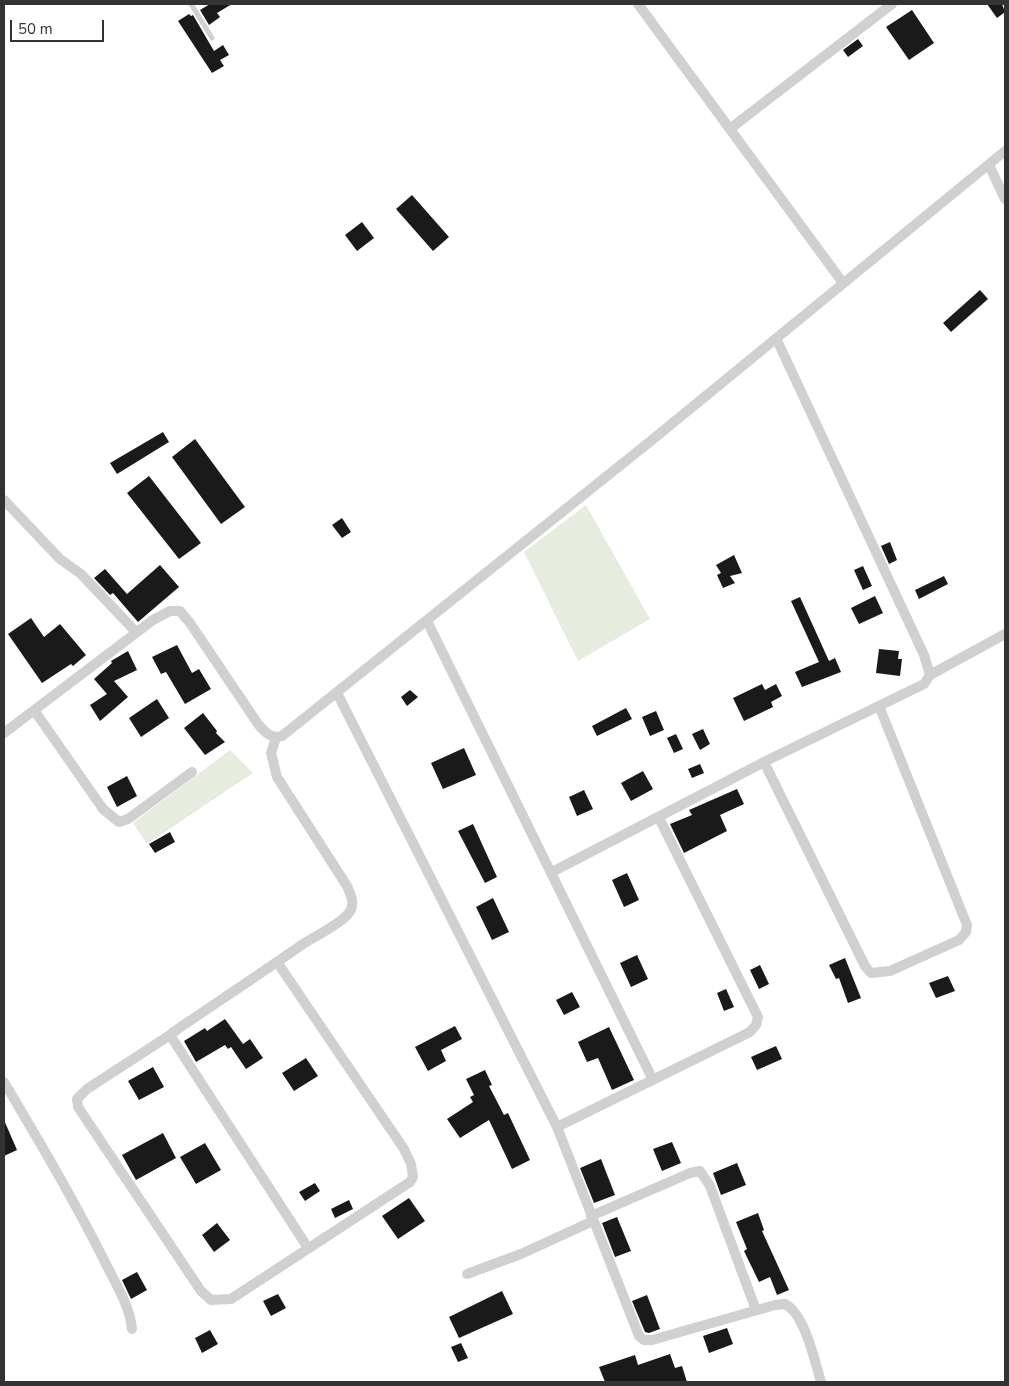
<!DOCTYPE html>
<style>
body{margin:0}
#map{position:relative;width:1009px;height:1386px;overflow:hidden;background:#fff;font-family:"Nunito Sans",sans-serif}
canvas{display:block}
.frame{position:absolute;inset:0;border:5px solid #333;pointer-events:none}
.scale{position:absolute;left:10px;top:20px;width:94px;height:22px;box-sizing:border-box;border:2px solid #333;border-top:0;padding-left:6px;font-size:15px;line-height:18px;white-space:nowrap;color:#333;-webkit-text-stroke:4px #fff;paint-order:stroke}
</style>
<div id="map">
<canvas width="1009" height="1386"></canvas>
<div class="frame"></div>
<div class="scale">50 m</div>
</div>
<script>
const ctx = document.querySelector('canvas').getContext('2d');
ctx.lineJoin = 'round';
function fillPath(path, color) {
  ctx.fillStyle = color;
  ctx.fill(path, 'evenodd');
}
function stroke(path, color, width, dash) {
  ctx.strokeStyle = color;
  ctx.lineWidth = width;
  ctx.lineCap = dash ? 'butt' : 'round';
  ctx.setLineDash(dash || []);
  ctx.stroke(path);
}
fillPath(new Path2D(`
 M 586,505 L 650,619 L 578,661 L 524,552 Z
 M 230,750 L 253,773 L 147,844 L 133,823 Z`), '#e6ecdf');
fillPath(new Path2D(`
 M 210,4 L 232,4 L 217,13 L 220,17 L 209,25 L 200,10 Z
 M 987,4 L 1002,4 L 1005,12 L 997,18 Z
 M 912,10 L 934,43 L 909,60 L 886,27 Z
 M 189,14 L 191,16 L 193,15 L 214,51 L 223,45 L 229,55 L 220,60 L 224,66 L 212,73 L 178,21 Z
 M 858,39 L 863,46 L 848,57 L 843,50 Z
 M 412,195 L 449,237 L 433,251 L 396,209 Z
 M 362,222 L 374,238 L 357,251 L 345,235 Z
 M 980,290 L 988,299 L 951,332 L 943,323 Z
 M 163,432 L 169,442 L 117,474 L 110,463 Z
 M 195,439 L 245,507 L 221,524 L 172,457 Z
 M 149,476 L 201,543 L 179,559 L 127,493 Z
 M 342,518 L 351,532 L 342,538 L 332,525 Z
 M 890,542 L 897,560 L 889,564 L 881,546 Z
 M 734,555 L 742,573 L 730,576 L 735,583 L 723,588 L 717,575 L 721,573 L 716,565 Z
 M 160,565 L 179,587 L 138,622 L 113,593 L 110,595 L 94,578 L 105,569 L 127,594 Z
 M 863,566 L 872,586 L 863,590 L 854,570 Z
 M 944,576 L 948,584 L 919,599 L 915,590 Z
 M 875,596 L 883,613 L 859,624 L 851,608 Z
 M 800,597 L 829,661 L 835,658 L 841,672 L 802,687 L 795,672 L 819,662 L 791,601 Z
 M 31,618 L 44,637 L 60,624 L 86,655 L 73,666 L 71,664 L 42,683 L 8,634 Z
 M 177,645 L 192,673 L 199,669 L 211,689 L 185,704 L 166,672 L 161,674 L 152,657 Z
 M 879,649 L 899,651 L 898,659 L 902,659 L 900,676 L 876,673 Z
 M 128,651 L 137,670 L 114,681 L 128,697 L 100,721 L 90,705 L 107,694 L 94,679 L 112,663 L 111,661 Z
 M 762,684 L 765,690 L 776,684 L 782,696 L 771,702 L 773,707 L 744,721 L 733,698 Z
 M 410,690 L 418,697 L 407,706 L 401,697 Z
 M 157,699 L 169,718 L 141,737 L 129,718 Z
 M 626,708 L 632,719 L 597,736 L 592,726 Z
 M 656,711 L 664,730 L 650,736 L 642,717 Z
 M 203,713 L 217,731 L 216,733 L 225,742 L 205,755 L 184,728 Z
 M 703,729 L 710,744 L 700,750 L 692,734 Z
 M 676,734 L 683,749 L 674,753 L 667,738 Z
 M 464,748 L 476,775 L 443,789 L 431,763 Z
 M 700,764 L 704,773 L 692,778 L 688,769 Z
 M 643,771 L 653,789 L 631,801 L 621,783 Z
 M 127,776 L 137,796 L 117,807 L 107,787 Z
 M 737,789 L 744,804 L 720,815 L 727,831 L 684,853 L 670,824 L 692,815 L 689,810 Z
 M 584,790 L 593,809 L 577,816 L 569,797 Z
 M 473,824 L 497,877 L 485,883 L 458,831 Z
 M 170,832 L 175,842 L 155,853 L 149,844 Z
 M 627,873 L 639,900 L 624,907 L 612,880 Z
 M 493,898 L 509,932 L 492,940 L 476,907 Z
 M 637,955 L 648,979 L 631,987 L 620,963 Z
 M 845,958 L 861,998 L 848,1003 L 839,978 L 836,979 L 829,965 Z
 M 760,965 L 769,984 L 759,989 L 750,970 Z
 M 948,976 L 955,991 L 936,998 L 929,983 Z
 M 726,989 L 734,1007 L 724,1011 L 717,993 Z
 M 572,992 L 580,1007 L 564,1015 L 556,1000 Z
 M 225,1019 L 243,1044 L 250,1039 L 263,1058 L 246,1069 L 231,1047 L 228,1049 L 225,1045 L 196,1062 L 184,1041 L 205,1028 L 207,1031 Z
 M 455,1026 L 462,1039 L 441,1050 L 446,1061 L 428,1071 L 415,1047 Z
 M 609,1027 L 634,1080 L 612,1090 L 598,1058 L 587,1062 L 578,1042 Z
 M 776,1046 L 782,1059 L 757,1070 L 751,1057 Z
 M 306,1058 L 318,1076 L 294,1091 L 282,1073 Z
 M 153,1067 L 164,1087 L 139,1100 L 128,1081 Z
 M 485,1070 L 492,1085 L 489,1086 L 504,1115 L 508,1113 L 530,1160 L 512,1169 L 489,1120 L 460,1138 L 447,1119 L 473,1102 L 470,1097 L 474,1095 L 466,1079 Z
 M 4,1120 L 17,1150 L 4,1156 Z
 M 163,1133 L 176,1158 L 136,1180 L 122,1155 Z
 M 672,1142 L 681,1163 L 662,1171 L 653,1149 Z
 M 205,1143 L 221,1170 L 196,1184 L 180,1157 Z
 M 601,1159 L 615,1195 L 594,1203 L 580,1168 Z
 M 737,1163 L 746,1185 L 721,1195 L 713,1173 Z
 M 315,1183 L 320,1191 L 305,1201 L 299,1192 Z
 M 409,1198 L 425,1221 L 398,1239 L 382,1216 Z
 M 349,1200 L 353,1209 L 335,1218 L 331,1209 Z
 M 758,1213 L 764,1230 L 762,1231 L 789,1290 L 777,1295 L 770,1277 L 759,1282 L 744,1251 L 747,1249 L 736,1222 Z
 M 617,1217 L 631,1251 L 615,1257 L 602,1223 Z
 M 217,1223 L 230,1240 L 214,1252 L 202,1235 Z
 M 137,1272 L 147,1290 L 131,1299 L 122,1280 Z
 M 502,1291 L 513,1314 L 459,1338 L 449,1317 Z
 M 278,1294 L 286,1308 L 271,1316 L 263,1301 Z
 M 647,1295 L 660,1329 L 649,1333 L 645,1332 L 632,1301 Z
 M 727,1328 L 733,1344 L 709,1353 L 703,1336 Z
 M 210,1330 L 218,1344 L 202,1353 L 195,1338 Z
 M 461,1343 L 468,1358 L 458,1362 L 451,1347 Z
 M 670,1354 L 675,1368 L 682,1366 L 687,1382 L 605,1382 L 599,1367 L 635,1355 L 638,1365 Z`), '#1a1a1a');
stroke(new Path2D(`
 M 191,4 L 212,38`), '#d0d0d0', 5);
stroke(new Path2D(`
 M 638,4 L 843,283
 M 731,128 L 892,4
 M 989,165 L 1005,199
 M 776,338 L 924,655 L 930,675
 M 4,500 L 60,559 L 81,574 L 136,632
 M 427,621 L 653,1080
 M 337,693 L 557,1127 L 639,1336 L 644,1340 L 652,1340 L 775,1305 L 785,1304 C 805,1314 815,1362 821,1382
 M 34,710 L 103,809 L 119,822 L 128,819 L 192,772
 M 4,733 L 153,620 L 170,611 L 180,611 L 190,623 L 258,724 C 265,732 270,739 282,736 L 652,440 L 1005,151
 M 276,738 L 271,753 L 277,777 L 347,886 C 351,895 356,905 348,914 C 339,925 315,936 303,944 C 260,974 216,1003 172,1033 L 170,1035 L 87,1089 L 77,1099 L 78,1107 L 201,1291 L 211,1300 L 231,1299 L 410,1182 L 413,1177 L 411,1164 L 404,1149 L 277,962
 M 764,762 L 865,966 L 871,973 L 890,971 L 959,940 L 966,932 L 967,925 L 879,706
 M 552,872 L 768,760 L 924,684 L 930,675 L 1005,634
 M 170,1035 L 308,1248
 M 4,1082 C 39,1141 74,1200 105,1262 C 115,1283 130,1306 132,1329
 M 557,1127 L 750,1032 L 756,1025 L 758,1017 L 659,818
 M 591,1216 L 690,1173 L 700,1171 L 710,1186 L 756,1310
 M 467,1274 L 521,1254 L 593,1221`), '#d0d0d0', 10);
</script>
